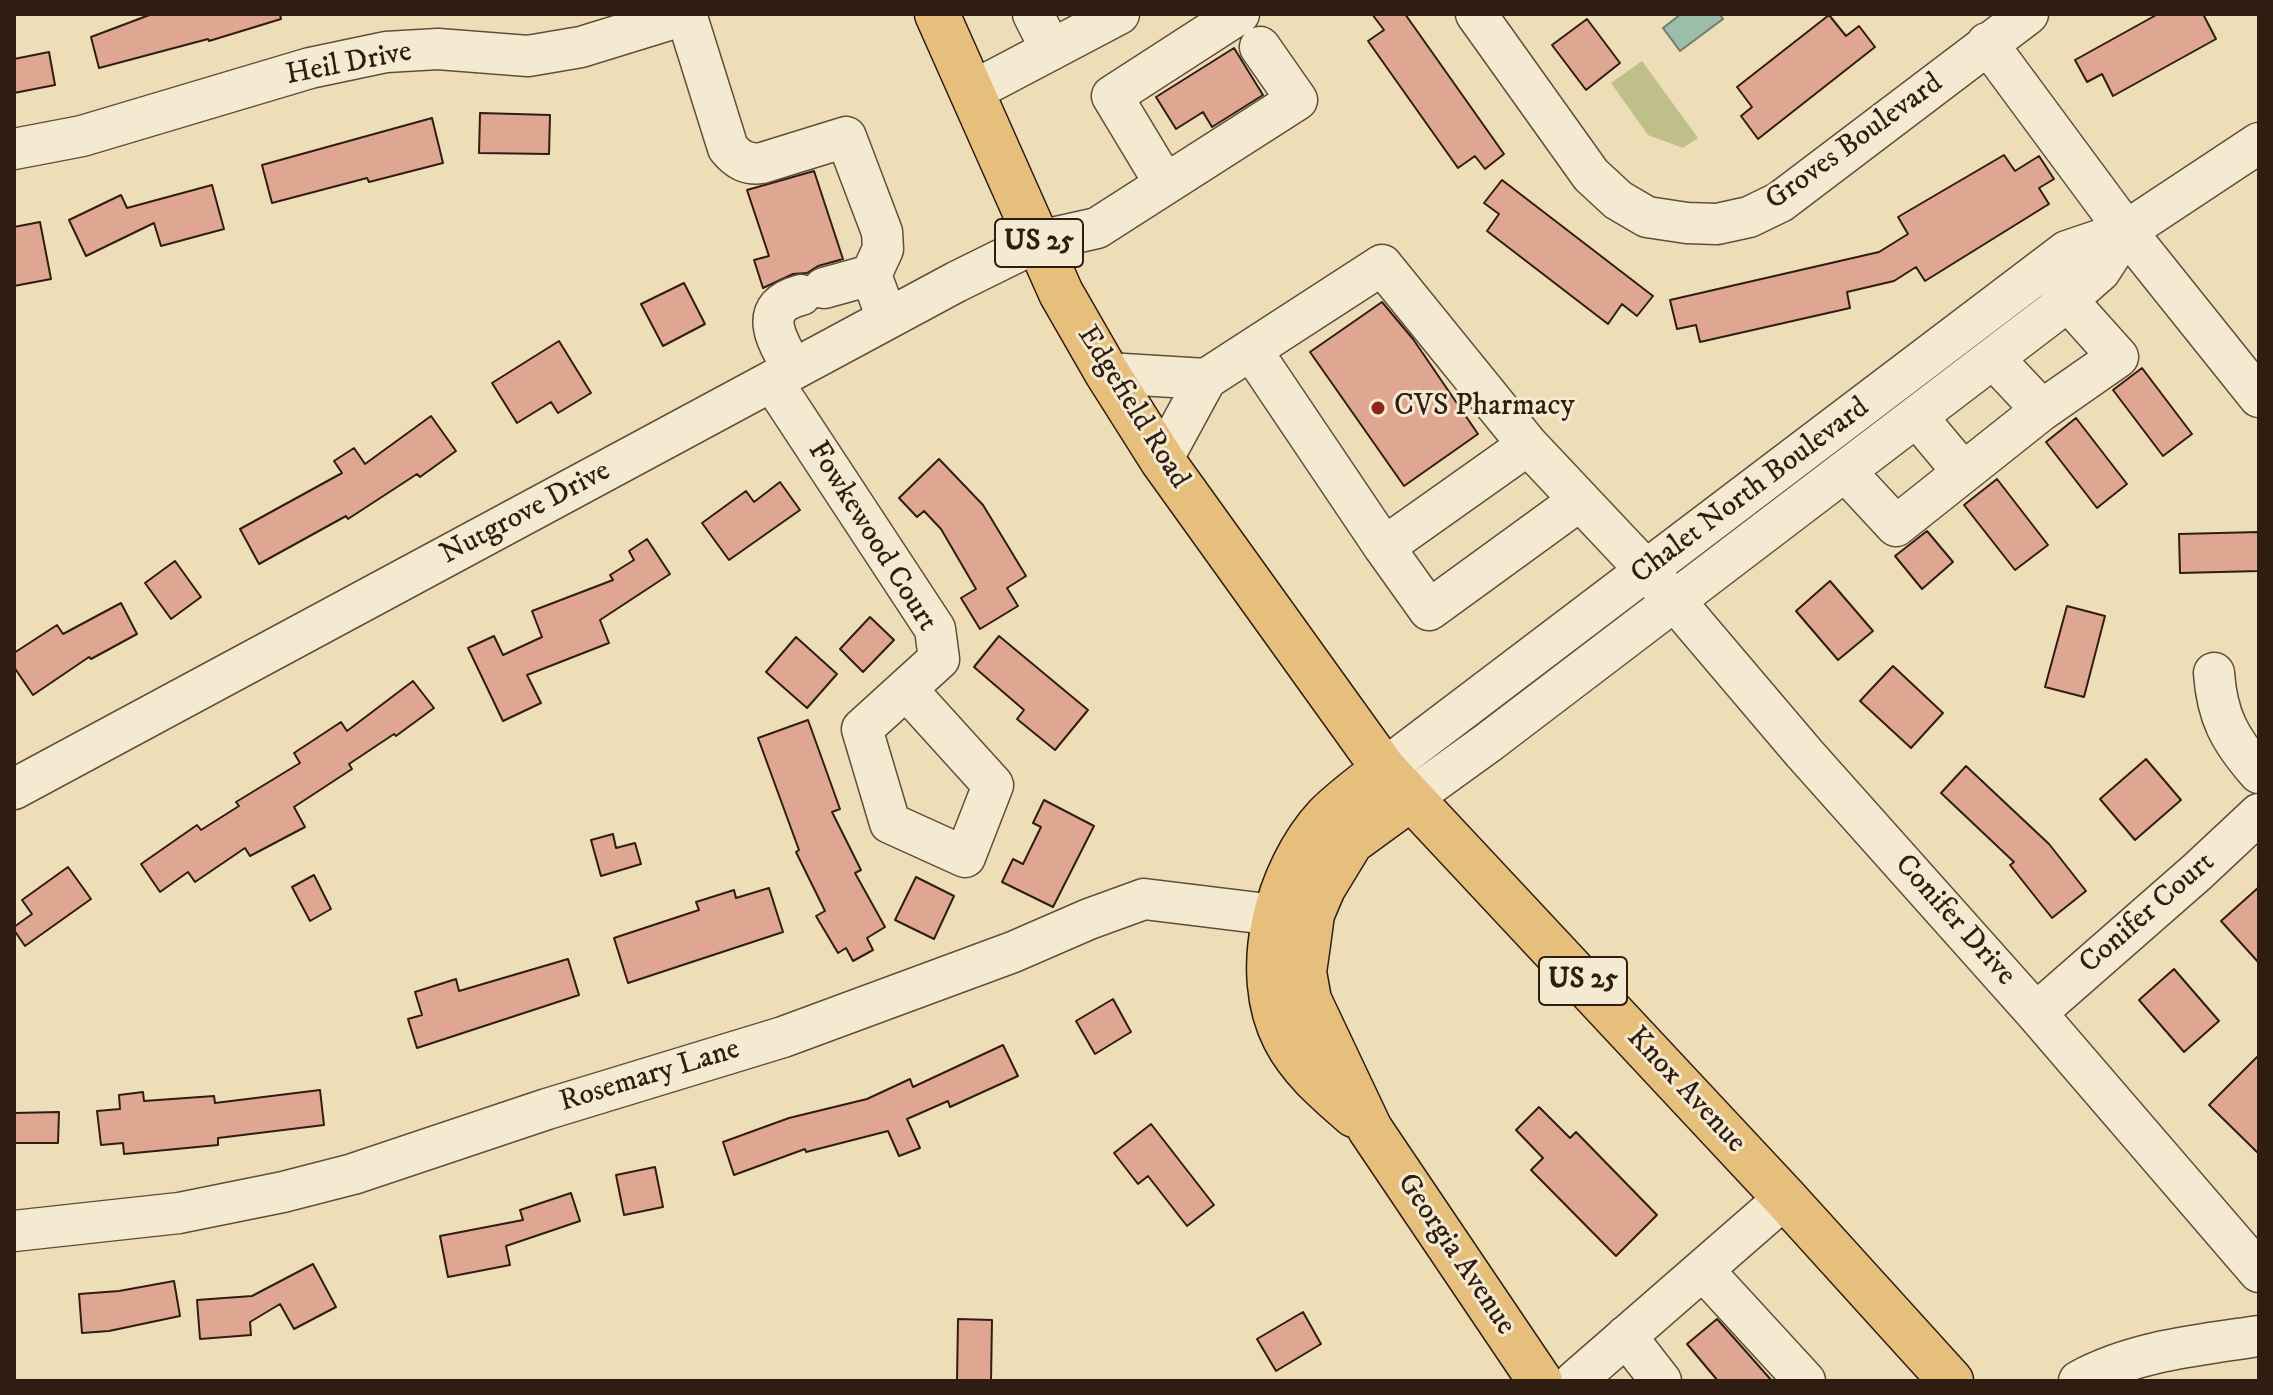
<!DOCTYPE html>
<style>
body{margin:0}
#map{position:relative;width:2273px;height:1395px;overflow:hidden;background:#eedeb8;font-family:"IM FELL DW Pica",serif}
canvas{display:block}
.frame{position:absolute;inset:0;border:16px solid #301d12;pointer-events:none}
</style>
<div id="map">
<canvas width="2273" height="1395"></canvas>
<div class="frame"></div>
</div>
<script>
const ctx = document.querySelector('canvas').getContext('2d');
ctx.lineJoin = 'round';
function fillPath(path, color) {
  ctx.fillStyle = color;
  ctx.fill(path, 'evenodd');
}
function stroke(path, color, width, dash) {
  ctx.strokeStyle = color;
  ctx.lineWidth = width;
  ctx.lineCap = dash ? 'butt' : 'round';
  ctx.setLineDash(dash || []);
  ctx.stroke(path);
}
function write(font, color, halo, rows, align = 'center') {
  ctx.font = font + ' "IM FELL DW Pica",serif';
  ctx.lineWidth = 6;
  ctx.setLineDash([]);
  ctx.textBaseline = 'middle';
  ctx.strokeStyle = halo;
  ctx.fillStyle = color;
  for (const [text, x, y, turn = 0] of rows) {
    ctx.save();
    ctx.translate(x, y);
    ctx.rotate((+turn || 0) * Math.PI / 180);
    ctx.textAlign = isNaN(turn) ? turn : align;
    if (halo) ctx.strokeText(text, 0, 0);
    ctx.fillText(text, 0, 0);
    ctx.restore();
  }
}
fillPath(new Path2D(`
 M 1642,61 L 1698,138 L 1683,148 L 1648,135 L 1611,83 Z`), '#bfbf8a');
const water = new Path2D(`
 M 1681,14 L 1720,14 L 1723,19 L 1680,51 L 1663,28 Z`);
fillPath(water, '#9bbdaa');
stroke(water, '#707d6d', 2);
const building = new Path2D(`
 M 152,14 L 280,14 L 281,19 L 209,41 L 208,39 L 99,68 L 91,37 Z
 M 1372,14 L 1405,14 L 1504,154 L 1485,169 L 1475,156 L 1458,168 L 1368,41 L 1384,30 Z
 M 2158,14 L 2203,14 L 2216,39 L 2113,96 L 2102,74 L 2087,82 L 2075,60 Z
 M 1829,15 L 1846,36 L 1859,26 L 1875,47 L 1758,139 L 1741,116 L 1752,107 L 1737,87 Z
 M 1587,19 L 1620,63 L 1586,90 L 1552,45 Z
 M 1234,48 L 1263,95 L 1212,127 L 1203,112 L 1176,129 L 1156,97 Z
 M 49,52 L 55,85 L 14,93 L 14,59 Z
 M 480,113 L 550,115 L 549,154 L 479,153 Z
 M 432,118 L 443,163 L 369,182 L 367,178 L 272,203 L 262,165 Z
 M 2004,155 L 2015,171 L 2039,156 L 2054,179 L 2039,188 L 2049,204 L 1925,281 L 1916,267 L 1894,281 L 1847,292 L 1850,308 L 1700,342 L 1696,325 L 1677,329 L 1670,300 L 1879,252 L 1908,234 L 1898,217 Z
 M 814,171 L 843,259 L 818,266 L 807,273 L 793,274 L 763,288 L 754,260 L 769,256 L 747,190 Z
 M 1502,180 L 1653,296 L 1637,316 L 1622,304 L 1608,324 L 1487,231 L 1499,214 L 1484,203 Z
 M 212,185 L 224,229 L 161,246 L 154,223 L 86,256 L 69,220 L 121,195 L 127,208 Z
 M 40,222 L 51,279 L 14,286 L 14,227 Z
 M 684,283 L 705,324 L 663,346 L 641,304 Z
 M 1382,302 L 1413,339 L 1478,434 L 1404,486 L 1310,352 Z
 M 559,341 L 591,393 L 558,413 L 551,402 L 517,423 L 492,383 Z
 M 2142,368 L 2192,434 L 2163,456 L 2113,390 Z
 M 431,416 L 456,451 L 420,477 L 417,474 L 348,519 L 346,516 L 259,564 L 240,529 L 342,473 L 334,461 L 354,448 L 365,464 Z
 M 2076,418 L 2127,484 L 2097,508 L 2046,442 Z
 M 939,459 L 983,505 L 1026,576 L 1007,588 L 1018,606 L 980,629 L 961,598 L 976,589 L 941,529 L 924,511 L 917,517 L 899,498 Z
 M 1997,479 L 2048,545 L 2015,570 L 1964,505 Z
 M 780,482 L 800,510 L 729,560 L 702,523 L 746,491 L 754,502 Z
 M 1927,531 L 1953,562 L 1922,589 L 1895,556 Z
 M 2259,532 L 2259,571 L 2180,573 L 2179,534 Z
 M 647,539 L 670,574 L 600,620 L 609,643 L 527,675 L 541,703 L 503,721 L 468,648 L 494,636 L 503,655 L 542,637 L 532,611 L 613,580 L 610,575 L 634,560 L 629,551 Z
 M 175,561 L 201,597 L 171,619 L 145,583 Z
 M 1830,581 L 1873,631 L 1838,660 L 1796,611 Z
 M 121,603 L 137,634 L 91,659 L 89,657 L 33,695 L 14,667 L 14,653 L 57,625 L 63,634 Z
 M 2067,606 L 2105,616 L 2084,697 L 2045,687 Z
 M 870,617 L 894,640 L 863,672 L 840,649 Z
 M 999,636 L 1088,710 L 1055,750 L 1017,719 L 1024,710 L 974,667 Z
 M 796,637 L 837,674 L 807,708 L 766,672 Z
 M 1893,666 L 1943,713 L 1911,748 L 1860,701 Z
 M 413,681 L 434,708 L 396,736 L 394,734 L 349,764 L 352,769 L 294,807 L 305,827 L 250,856 L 245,848 L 195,882 L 188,872 L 160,892 L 141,864 L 197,825 L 201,830 L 239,806 L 236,802 L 300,763 L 294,753 L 341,722 L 347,731 Z
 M 808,720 L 840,809 L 832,812 L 861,870 L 855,873 L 885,927 L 867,938 L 873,950 L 853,961 L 846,948 L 838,953 L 816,916 L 825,911 L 796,852 L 799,850 L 758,738 Z
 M 2146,759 L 2181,800 L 2135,840 L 2100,799 Z
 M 1966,766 L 2049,844 L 2086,891 L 2052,918 L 2010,865 L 2014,862 L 1941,793 Z
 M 1044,800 L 1094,826 L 1053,907 L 1002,882 L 1013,859 L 1023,864 L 1041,827 L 1033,823 Z
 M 613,834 L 616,848 L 635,843 L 641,864 L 601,876 L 591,840 Z
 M 68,867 L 91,899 L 25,946 L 14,930 L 14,927 L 32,914 L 22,900 Z
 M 314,875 L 331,909 L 310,921 L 292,887 Z
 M 916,877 L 954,896 L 934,939 L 895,920 Z
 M 2259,887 L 2259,963 L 2221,921 Z
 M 769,888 L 783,932 L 628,983 L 614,938 L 699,910 L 696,902 L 734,890 L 736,898 Z
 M 568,959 L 579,995 L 417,1048 L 408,1019 L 422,1015 L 415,992 L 456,979 L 459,991 Z
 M 2174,969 L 2219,1021 L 2184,1052 L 2139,1000 Z
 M 1113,999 L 1131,1032 L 1095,1054 L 1076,1021 Z
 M 1003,1045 L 1018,1076 L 950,1107 L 948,1101 L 907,1119 L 920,1148 L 899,1156 L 888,1131 L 806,1152 L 805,1149 L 734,1175 L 723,1142 L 789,1118 L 867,1099 L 910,1079 L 913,1087 Z
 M 2259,1055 L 2259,1154 L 2209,1105 Z
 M 320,1090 L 324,1125 L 218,1138 L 218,1145 L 124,1154 L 123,1143 L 101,1145 L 97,1111 L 120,1109 L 119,1095 L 143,1092 L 144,1101 L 214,1096 L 215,1103 Z
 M 1539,1107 L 1570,1138 L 1576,1132 L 1657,1215 L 1616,1256 L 1531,1170 L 1543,1158 L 1516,1130 Z
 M 59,1112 L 58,1143 L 14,1143 L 14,1113 Z
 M 1151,1124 L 1214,1205 L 1187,1226 L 1148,1176 L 1138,1184 L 1114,1153 Z
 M 655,1167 L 663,1207 L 624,1215 L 616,1175 Z
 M 571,1193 L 580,1221 L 506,1246 L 510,1265 L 448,1277 L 440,1236 L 523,1220 L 520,1210 Z
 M 313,1264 L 336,1307 L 294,1329 L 280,1304 L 250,1322 L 251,1335 L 200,1339 L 197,1300 L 252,1296 Z
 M 174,1281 L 180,1316 L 109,1331 L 82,1333 L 79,1294 L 119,1291 Z
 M 1303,1312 L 1321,1344 L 1276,1371 L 1257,1339 Z
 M 958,1319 L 992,1320 L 991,1381 L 957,1381 Z
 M 1717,1319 L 1742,1347 L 1772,1381 L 1718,1381 L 1687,1344 Z`);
fillPath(building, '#dfa791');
stroke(building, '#301d12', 2);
const minor = new Path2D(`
 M 686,14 L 728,148 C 738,160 747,165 762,163 L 846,137 L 882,232 L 883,249 L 871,275 L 887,318
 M 1033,14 L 1051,50
 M 1476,14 L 1591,175 L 1618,200 L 1647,217 L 1687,223 L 1717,224 L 1749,217 L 1780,202 L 2028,14
 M 1987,43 L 2126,231 L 2259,397
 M 971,92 L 1119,14
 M 14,149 L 82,136 L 310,68 L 386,52 L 438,49 L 528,56 L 581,47 L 688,14
 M 1165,184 L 1112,96 L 1239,14
 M 824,288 L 871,275
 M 1252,351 L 1384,547 L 1528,445
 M 793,369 C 777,341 755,307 801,295
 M 1107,373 L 1206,379 L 1162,460
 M 1206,379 L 1382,265 L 1528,445 L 1674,600 L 1804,753 L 2036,1013 L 2259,1272
 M 772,381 L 935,629 L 939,659 L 862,729 L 890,823 L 965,857 L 993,785 L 906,689
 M 2042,410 L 2118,357 L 2067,300
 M 1917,417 L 1963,472
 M 1845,471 L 1896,526 L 2042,410 L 1994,359
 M 1384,547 L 1429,610 L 1579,501
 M 2214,673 C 2217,717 2230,740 2259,773
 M 1384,769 L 2067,251 L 2126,231 L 2259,143
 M 14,789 L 956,282 L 1039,241 L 1097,228 L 1297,100 L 1260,47
 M 1410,799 L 1489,742 L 2051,314 L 2100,271 L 2126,231
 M 2036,1013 L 2197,872 L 2259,814
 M 14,1231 L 179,1213 L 283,1192 L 353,1174 L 547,1109 L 783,1037 L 1013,952 L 1089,919 L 1144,899 L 1275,915
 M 1703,1270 L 1805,1381
 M 1626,1336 L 1661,1381
 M 1575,1381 L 1785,1198
 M 2079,1381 C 2134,1351 2198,1345 2259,1336`);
const major = new Path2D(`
 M 937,14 L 1061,293 L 1107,373 L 1162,460 L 1384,769 L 1785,1198 L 1951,1381
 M 1410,799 L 1351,842 L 1323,888 L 1312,914 L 1308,944 L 1304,972 L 1309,1000 L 1370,1129 L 1540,1381
 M 1354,1115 C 1328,1092 1301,1070 1285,1039 C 1250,971 1277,870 1327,816 C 1344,799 1365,784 1384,769`);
stroke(minor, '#604d3c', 43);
stroke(major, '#301d12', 47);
stroke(minor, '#f4ead1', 40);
stroke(major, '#e7bf7c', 44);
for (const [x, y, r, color] of [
 [1378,408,8,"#8f2418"]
]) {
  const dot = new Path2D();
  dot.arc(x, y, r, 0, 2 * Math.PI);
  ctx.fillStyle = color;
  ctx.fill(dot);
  stroke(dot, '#f4ead1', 3);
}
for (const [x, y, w] of [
 [1039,243,88],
 [1583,981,88]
]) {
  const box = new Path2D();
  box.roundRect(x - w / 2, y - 24, w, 48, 6);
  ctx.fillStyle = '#f4ead1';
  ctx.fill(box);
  stroke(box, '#301d12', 2);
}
write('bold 28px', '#301d12', null, [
 ["US 25",1039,243],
 ["US 25",1583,981]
]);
write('30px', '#301d12', '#f4ead1', [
 ["Heil Drive",349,65,-11],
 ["Groves Boulevard",1855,143,-36],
 ["Edgefield Road",1132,408,58],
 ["Chalet North Boulevard",1751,492,-37],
 ["Nutgrove Drive",526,514,-28],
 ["Fowkewood Court",871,537,58],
 ["Conifer Court",2148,914,-41],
 ["Conifer Drive",1954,921,48],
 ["Rosemary Lane",650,1077,-17],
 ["Knox Avenue",1685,1091,47],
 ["Georgia Avenue",1455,1255,56]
]);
write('30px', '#301d12', '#f4ead1', [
 ["CVS Pharmacy",1394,408]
], 'left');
</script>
